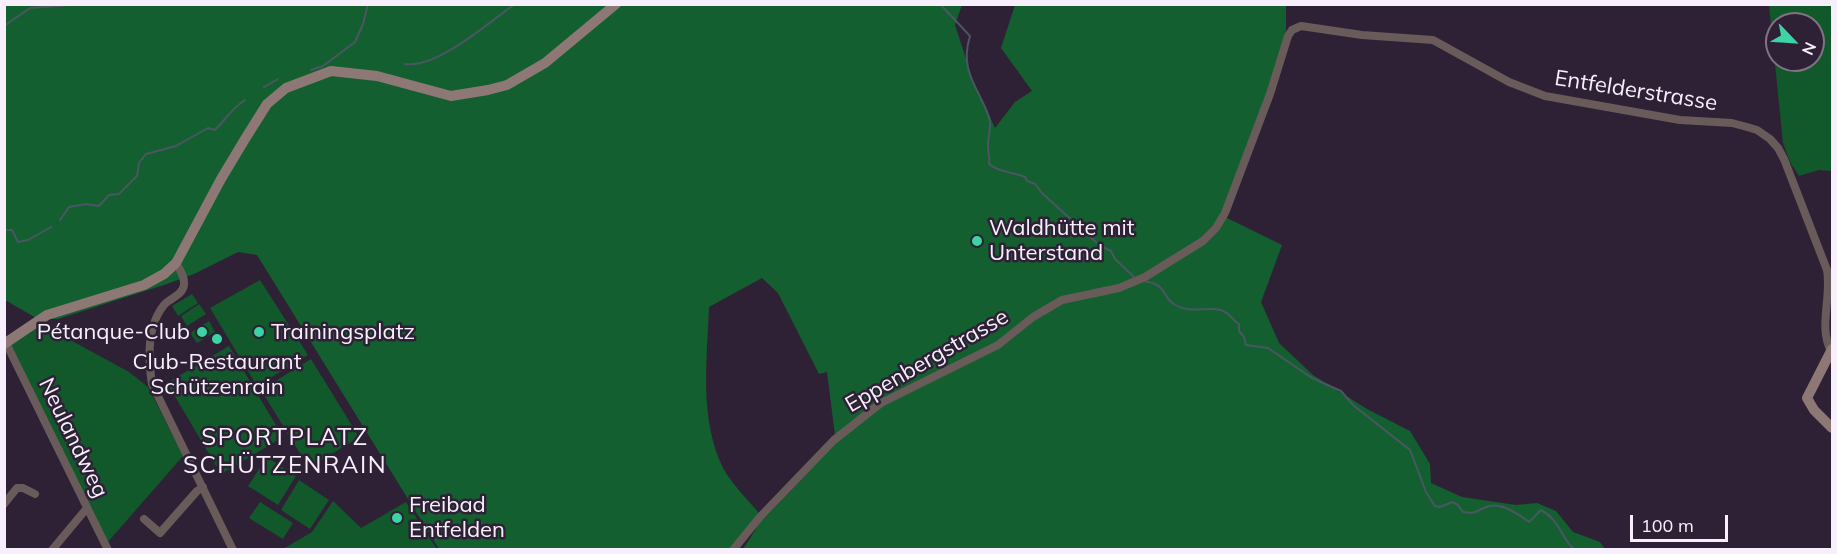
<!DOCTYPE html>
<meta charset="utf-8">
<style>
body{margin:0}
#map{position:relative;width:1837px;height:554px;overflow:hidden;background:#2e2135;font-family:Mulish,sans-serif}
canvas{display:block}
.frame{position:absolute;inset:0;border:6px solid #f8effd;pointer-events:none}
.north{position:absolute;left:1765px;top:12px;width:60px;height:60px;box-sizing:border-box;background:#2e2135;border:2px solid #7f7385;border-radius:50%;rotate:115deg;font-size:16px;font-weight:700;line-height:24px;text-align:center;color:#f8effd}
.north::after{content:'';display:block;margin:auto;width:21px;height:27px;background:#3cd4a4;clip-path:polygon(50% 0,100% 100%,50% 72%,0 100%)}
.scale{position:absolute;left:1630px;top:515px;width:98px;height:27px;box-sizing:border-box;border:3px solid #f8effd;border-top:0;padding-left:8px;font-size:18px;line-height:21px;white-space:nowrap;color:#f8effd;-webkit-text-stroke:4px #2e2135;paint-order:stroke}
</style>
<div id="map">
<canvas width="1837" height="554"></canvas>
<div class="frame"></div>
<div class="north">N</div>
<div class="scale">100 m</div>
</div>
<script>
const ctx = document.querySelector('canvas').getContext('2d');
ctx.lineJoin = 'round';
function fillPath(path, color) {
  ctx.fillStyle = color;
  ctx.fill(path, 'evenodd');
}
function stroke(path, color, width, dash) {
  ctx.strokeStyle = color;
  ctx.lineWidth = width;
  ctx.lineCap = dash ? 'butt' : 'round';
  ctx.setLineDash(dash || []);
  ctx.stroke(path);
}
function write(font, color, halo, rows, align = 'center') {
  ctx.font = font + ' Mulish,sans-serif';
  ctx.lineWidth = 5;
  ctx.setLineDash([]);
  ctx.textBaseline = 'middle';
  ctx.strokeStyle = halo;
  ctx.fillStyle = color;
  for (const [text, x, y, turn = 0] of rows) {
    ctx.save();
    ctx.translate(x, y);
    ctx.rotate((+turn || 0) * Math.PI / 180);
    ctx.textAlign = isNaN(turn) ? turn : align;
    if (halo) ctx.strokeText(text, 0, 0);
    ctx.fillText(text, 0, 0);
    ctx.restore();
  }
}
fillPath(new Path2D(`
 M 1769,5 L 1832,5 L 1832,171 L 1819,170 L 1799,176 L 1790,162 L 1783,143 ZM 1777,24 L 1813,24 L 1813,60 L 1777,60 Z
 M 260,280 L 308,355 L 257,386 L 210,308 Z
 M 192,294 L 198,303 L 178,316 L 172,306 Z
 M 199,304 L 206,314 L 187,326 L 181,316 Z
 M 209,321 L 215,332 L 197,343 L 190,333 Z
 M 41,324 L 129,372 L 148,387 L 183,456 L 107,543 L 11,345 Z
 M 229,346 L 283,437 L 221,474 L 167,383 Z
 M 311,359 L 359,437 L 309,468 L 261,390 Z
 M 267,457 L 296,476 L 278,505 L 248,486 Z
 M 299,480 L 329,500 L 310,529 L 281,510 Z
 M 333,501 L 361,528 L 406,502 L 437,549 L 283,549 L 312,532 Z
 M 260,502 L 293,523 L 283,539 L 249,518 Z`), '#11582b');
fillPath(new Path2D(`
 M 5,5 L 962,5 L 955,25 L 973,80 L 995,128 L 1015,102 L 1032,91 L 1001,48 L 1015,5 L 1286,5 L 1286,30 L 1270,86 L 1221,215 L 1282,245 L 1261,302 L 1279,343 L 1313,375 L 1367,409 L 1410,431 L 1430,464 L 1431,483 L 1462,497 L 1516,505 L 1537,503 L 1556,511 L 1573,532 L 1600,542 L 1605,549 L 743,549 L 758,526 L 738,549 L 439,549 L 257,255 L 238,252 L 194,274 L 167,284 L 58,319 L 38,319 L 5,300 ZM 762,278 L 778,293 L 819,374 L 827,372 L 836,443 L 764,519 C 751,503 733,486 723,468 C 699,418 707,361 709,307 Z`), '#145f2f');
stroke(new Path2D(`
 M 940,4 L 970,36 C 959,72 978,86 989,117 C 992,127 988,136 988,145 C 988,152 990,158 989,164 C 1000,173 1013,172 1025,177 L 1027,181 L 1035,184 L 1042,193 L 1099,245 L 1111,251 L 1115,259 L 1134,277
 M 79,5 L 84,4
 M 4,26 L 30,8 L 70,5
 M 405,64 C 437,69 489,22 515,4
 M 311,70 L 323,66 L 355,42 L 363,24 L 368,4
 M 264,87 L 278,79
 M 60,220 L 69,207 L 86,204 L 99,206 L 109,195 L 119,194 L 137,176 L 139,163 L 146,154 L 176,146 L 208,128 L 215,130 C 226,119 232,108 245,100
 M 4,230 L 12,230 L 18,242 L 28,240 L 51,227
 M 1143,281 C 1170,285 1160,296 1175,305 C 1191,314 1206,306 1221,310 C 1228,312 1233,320 1239,324 L 1239,331 L 1244,337 L 1246,345 L 1268,348 L 1312,378 L 1341,391 L 1353,405 L 1410,450 L 1426,492 L 1435,506 L 1440,507 L 1452,502 L 1458,505 L 1463,512 C 1478,515 1477,509 1490,506 C 1502,503 1520,515 1529,522 L 1541,510 C 1560,520 1562,540 1575,550`), '#4a5664', 2);
stroke(new Path2D(`
 M 176,263 C 180,270 185,277 184,285 C 182,296 170,298 164,305 C 147,326 148,359 152,384 L 233,550
 M 6,343 L 108,550
 M 4,504 L 17,488 L 23,488 L 35,494
 M 144,519 L 160,533 L 197,491 L 203,487
 M 52,550 L 87,508
 M 733,550 L 759,518 L 834,440 L 881,403 L 998,345 L 1033,317 L 1062,300 L 1119,288 L 1145,277 L 1203,241 L 1216,228 L 1225,213 L 1270,94 L 1288,36 L 1292,30 L 1301,26 L 1362,35 L 1433,40 L 1509,82 L 1545,96 L 1680,120 L 1732,123 L 1747,127 L 1757,130 L 1770,139 L 1778,148 L 1784,159 L 1827,270 C 1832,297 1818,327 1831,351`), '#695b5a', 8);
stroke(new Path2D(`
 M 4,344 L 47,315 L 144,285 L 164,274 L 176,263 L 221,179 L 245,139 L 267,104 L 286,88 L 331,71 L 377,76 L 451,96 L 488,90 L 507,85 L 545,63 L 616,4
 M 1832,349 L 1807,398 L 1814,410 L 1832,428`), '#8e7876', 10);
for (const [x, y, r, color] of [
 [977,241,6,"#3cd4a4"],
 [202,332,6,"#3cd4a4"],
 [259,332,6,"#3cd4a4"],
 [217,339,6,"#3cd4a4"],
 [397,518,6,"#3cd4a4"]
]) {
  const dot = new Path2D();
  dot.arc(x, y, r, 0, 2 * Math.PI);
  ctx.fillStyle = color;
  ctx.fill(dot);
  stroke(dot, '#2e2135', 2);
}
write('22px', '#f8effd', '#2e2135', [
 ["Entfelderstrasse",1636,91,9],
 ["Eppenbergstrasse",927,361,-30],
 ["Neulandweg",73,438,64]
]);
write('22px', '#f8effd', '#2e2135', [
 ["Waldhütte mit",989,228],
 ["Unterstand",989,253],
 ["Pétanque-Club",190,332,"right"],
 ["Trainingsplatz",271,332],
 ["Club-Restaurant",217,362,"center"],
 ["Schützenrain",217,387,"center"],
 ["Freibad",409,505],
 ["Entfelden",409,530]
], 'left');
ctx.letterSpacing = '1.5px';
write('24px', '#f8effd', '#2e2135', [
 ["SPORTPLATZ",285,438],
 ["SCHÜTZENRAIN",285,466]
]);
ctx.letterSpacing = '0px';
</script>
